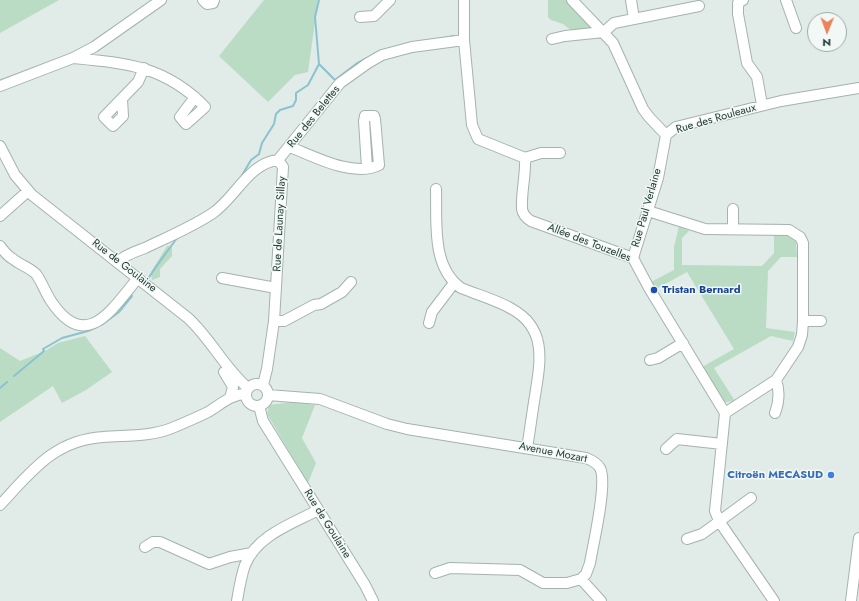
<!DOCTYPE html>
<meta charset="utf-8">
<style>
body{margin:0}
#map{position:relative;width:859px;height:601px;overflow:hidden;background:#e1ebe7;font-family:Jost,sans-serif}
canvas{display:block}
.north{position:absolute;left:807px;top:12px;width:40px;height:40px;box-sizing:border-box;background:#f1f8f5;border:1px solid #9eaca8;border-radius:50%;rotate:181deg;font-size:11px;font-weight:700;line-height:16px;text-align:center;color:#223b35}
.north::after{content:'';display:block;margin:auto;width:14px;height:18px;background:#ee825c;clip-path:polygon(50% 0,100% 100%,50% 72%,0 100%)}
</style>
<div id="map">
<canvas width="859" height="601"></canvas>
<div class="north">N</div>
</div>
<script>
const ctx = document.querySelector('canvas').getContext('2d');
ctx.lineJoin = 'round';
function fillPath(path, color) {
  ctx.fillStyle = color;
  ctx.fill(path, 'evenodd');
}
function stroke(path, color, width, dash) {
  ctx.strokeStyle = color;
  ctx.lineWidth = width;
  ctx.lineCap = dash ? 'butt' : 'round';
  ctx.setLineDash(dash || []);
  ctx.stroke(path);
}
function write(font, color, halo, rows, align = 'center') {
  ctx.font = font + ' Jost,sans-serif';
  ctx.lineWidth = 3;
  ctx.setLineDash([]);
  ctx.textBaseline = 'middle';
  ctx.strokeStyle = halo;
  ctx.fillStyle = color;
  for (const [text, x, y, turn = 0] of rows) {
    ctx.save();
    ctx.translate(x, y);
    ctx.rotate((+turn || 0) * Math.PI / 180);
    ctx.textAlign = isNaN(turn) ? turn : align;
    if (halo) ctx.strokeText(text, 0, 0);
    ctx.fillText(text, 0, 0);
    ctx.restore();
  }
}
fillPath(new Path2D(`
 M 0,0 L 59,0 L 0,33 Z
 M 264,0 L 318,0 L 308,72 L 295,75 L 268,102 L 219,56 Z
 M 548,0 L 569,0 L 593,23 L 592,30 L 571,30 L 563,24 L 551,20 L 548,17 Z
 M 679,226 L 689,231 L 682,238 L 682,265 L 762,266 L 774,253 L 774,234 L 790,236 L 796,242 L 797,257 L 781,257 L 768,271 L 766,328 L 795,332 L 793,341 L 771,336 L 714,368 L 735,401 L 726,402 L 724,401 L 702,367 L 734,349 L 687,272 L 654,290 L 649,283 L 674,270 L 674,247 Z
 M 167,246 L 172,246 L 172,256 L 160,269 L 160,277 L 152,280 L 151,272 Z
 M 85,336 L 112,372 L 86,390 L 62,403 L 53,386 L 0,422 L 0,348 L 20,361 L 45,351 L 58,343 Z
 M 293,402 L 315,405 L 302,438 L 316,463 L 308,483 L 267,414 L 269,405 Z`), '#badcc4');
stroke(new Path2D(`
 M 445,38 L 453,36
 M 319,64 L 315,17 L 319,0
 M 241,177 L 251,160 L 259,154 L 262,143 L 274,124 L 276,114 L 280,110 L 293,106 L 296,100 L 296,93 L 308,85 L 319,64 L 335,80 L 356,64 L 367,58
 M 148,279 C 157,264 167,252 177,238
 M 14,376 L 44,351 L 43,349 L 62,338 L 88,331 L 103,324 L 119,312 L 132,296
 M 0,388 L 7,382`), '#8ac3cf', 2);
const minor = new Path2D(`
 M 203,0 L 207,4 L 213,3 L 214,0
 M 464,0 L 464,40 L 472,125 L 478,139 L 525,158 C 526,175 521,192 522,209 C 523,215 526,218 531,221 L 633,258 L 649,288 L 725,413 L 715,511 L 719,521 L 774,601
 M 572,0 L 613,43 L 643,109 L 649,117 L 666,135
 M 631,0 L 634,19
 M 743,0 L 738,3 L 738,14 L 747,63 L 757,77 L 762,105
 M 786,0 L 796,28
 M 360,17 L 374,16 L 390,0
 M 552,39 L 565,36 L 604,32 L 614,23 L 699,6
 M 73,58 C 126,63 165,66 205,107 L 186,124 L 180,117 L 195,97
 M 0,86 L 73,58 L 94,47 L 161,0
 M 122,99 L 123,116 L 113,126 L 104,117 L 138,82 L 144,68
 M 666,135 L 676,127 L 781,101 L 859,88
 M 0,146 L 15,175 L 32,195 L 188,318 C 211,339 225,369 248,388
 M 290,147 C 313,156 354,178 379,165 L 375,119 L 374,116 L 365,116 L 364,121 L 367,168
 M 525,158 L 541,153 L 560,153
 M 278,160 L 340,83 L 368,63 L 382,55 L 412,47 L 464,40
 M 436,189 C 437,221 431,267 461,288 C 478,295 497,300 512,309 C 548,329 540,363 535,396 C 532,413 530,431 527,448
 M 733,209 L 733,229
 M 648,211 L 705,229 L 789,230 L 800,237 L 803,243 L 803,321 L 802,335 L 798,347 L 776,380 L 725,413
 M 0,216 L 28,191
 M 0,246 C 4,251 7,256 13,259 C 20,265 29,267 36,274 C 42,282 45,292 51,301 C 86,354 112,309 138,278
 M 633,258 L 658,178 L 666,135
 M 118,262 C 124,255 137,251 145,248 C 168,237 192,227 213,213 C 235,198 249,163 278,160
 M 222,278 L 276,288
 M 274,321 L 284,321 L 314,305 L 321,304 L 342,292 L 351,282
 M 803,321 L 821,321
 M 429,323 L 432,312 L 454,283
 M 650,360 L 658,358 L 683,343
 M 224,372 L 233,387 L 230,398
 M246 395a11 11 0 1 1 22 0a11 11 0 1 1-22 0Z
 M 263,385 L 267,369 L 274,321 L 283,167 L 278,160
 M 268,395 L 320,399 L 387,424 L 407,429 L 586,458 C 591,460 597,463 600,468 C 608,483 593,544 590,563 L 586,574 L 581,579 L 567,583 L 543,583 L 520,570 L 450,568 L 435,573
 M 259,406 L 263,421 L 365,585 L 373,601
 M 775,413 C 779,402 780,391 776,380
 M 666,449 L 677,439 L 722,444
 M 0,505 C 31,472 54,440 103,437 C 126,435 149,437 172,428 C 184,423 196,418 208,412 C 220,405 231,394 246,394
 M 687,539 L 702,534 L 751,498
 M 145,547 L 153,542 L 160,542 L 209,564 L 230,557 L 252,553
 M 581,579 L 601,601
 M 237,601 C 239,589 241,576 245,565 C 257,535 292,524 318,510
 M 851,601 L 859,538`);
stroke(minor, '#a4b3ae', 12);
stroke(minor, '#fff', 10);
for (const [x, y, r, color] of [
 [654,290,4,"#1a4fb4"],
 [831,475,4,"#3f7fe0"]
]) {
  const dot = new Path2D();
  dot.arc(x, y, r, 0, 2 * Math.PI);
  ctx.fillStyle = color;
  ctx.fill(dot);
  stroke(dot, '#f1f8f5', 1.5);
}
write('11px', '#223b35', '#f1f8f5', [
 ["Rue des Belettes",314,117,-51],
 ["Rue des Rouleaux",716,119,-16],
 ["Rue Paul Verlaine",647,208,-74],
 ["Rue de Launay Sillay",280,224,-87],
 ["Allée des Touzelles",589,243,21],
 ["Rue de Goulaine",124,266,38],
 ["Avenue Mozart",553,453,11],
 ["Rue de Goulaine",327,524,58]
]);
write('bold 11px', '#164399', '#f1f8f5', [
 ["Tristan Bernard",662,290]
], 'left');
write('bold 11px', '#366cbe', '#f1f8f5', [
 ["Citroën MECASUD",823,475]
], 'right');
</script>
